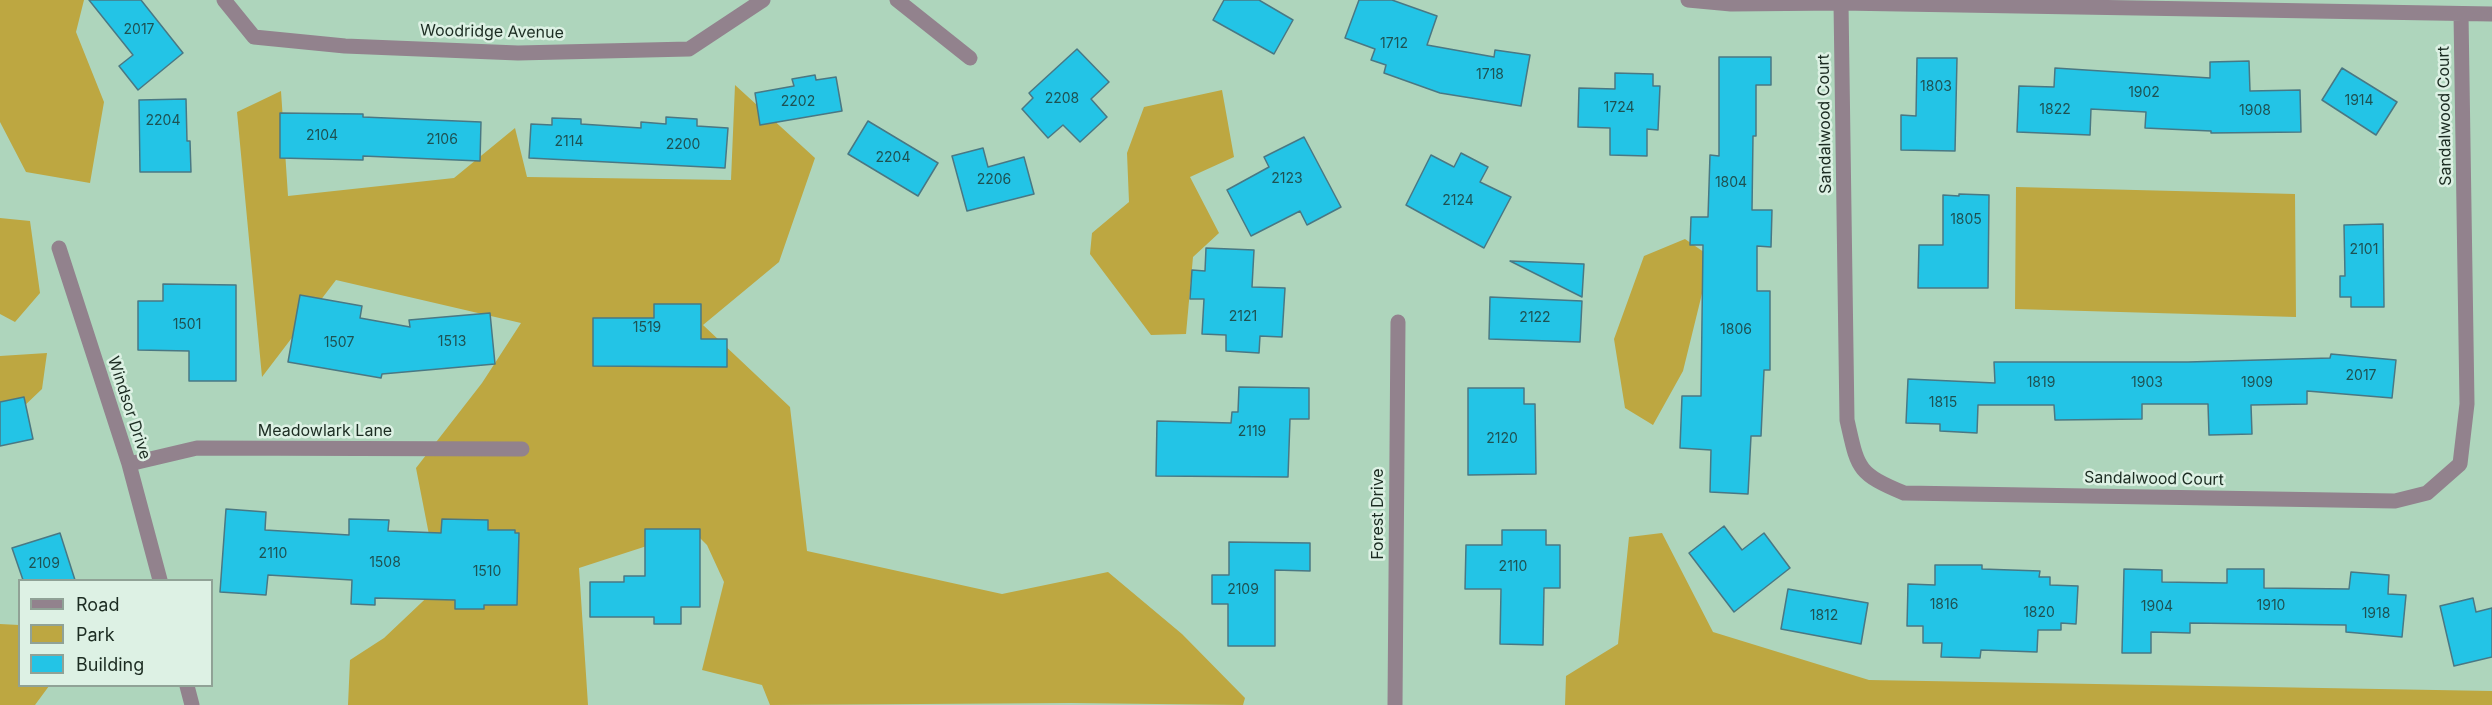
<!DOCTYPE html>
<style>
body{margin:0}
#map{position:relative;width:2492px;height:705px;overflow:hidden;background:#aed5bc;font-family:Inter,sans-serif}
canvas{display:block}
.legend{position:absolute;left:18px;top:579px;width:195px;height:108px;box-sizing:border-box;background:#ddf1e4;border:2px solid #90a296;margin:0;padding:8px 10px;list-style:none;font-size:18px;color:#1c2c22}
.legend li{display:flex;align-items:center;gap:12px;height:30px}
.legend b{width:30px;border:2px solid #90a296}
</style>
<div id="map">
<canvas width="2492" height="705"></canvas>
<ul class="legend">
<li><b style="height:8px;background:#92828d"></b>Road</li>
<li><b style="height:16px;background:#bda741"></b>Park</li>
<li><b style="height:16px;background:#23c4e6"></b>Building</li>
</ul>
</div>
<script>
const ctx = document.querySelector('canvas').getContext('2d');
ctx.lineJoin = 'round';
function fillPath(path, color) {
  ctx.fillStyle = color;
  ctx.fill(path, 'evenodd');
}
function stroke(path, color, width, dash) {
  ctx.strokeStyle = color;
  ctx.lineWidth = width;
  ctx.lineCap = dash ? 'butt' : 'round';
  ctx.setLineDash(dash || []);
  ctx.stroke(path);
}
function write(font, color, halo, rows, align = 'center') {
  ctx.font = font + ' Inter,sans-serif';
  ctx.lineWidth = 5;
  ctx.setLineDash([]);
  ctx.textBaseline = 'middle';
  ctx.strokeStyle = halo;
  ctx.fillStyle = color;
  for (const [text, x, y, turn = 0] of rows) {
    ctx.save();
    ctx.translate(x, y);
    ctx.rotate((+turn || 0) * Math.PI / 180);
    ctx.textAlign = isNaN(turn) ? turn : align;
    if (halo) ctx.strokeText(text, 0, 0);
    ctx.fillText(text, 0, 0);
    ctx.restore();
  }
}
fillPath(new Path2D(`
 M 0,0 L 84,0 L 76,32 L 104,102 L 90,183 L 26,172 L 0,122 Z
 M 735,85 L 815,158 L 779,262 L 703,325 L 790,407 L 807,551 L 1002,594 L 1108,572 L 1182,634 L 1245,698 L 1243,705 L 1071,703 L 770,705 L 762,685 L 702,670 L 724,582 L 707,545 L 693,531 L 579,568 L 588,705 L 348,705 L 350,660 L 384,638 L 439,586 L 416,468 L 482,383 L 521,323 L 336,280 L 262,377 L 237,112 L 281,91 L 288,196 L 454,178 L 515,128 L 527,177 L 731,180 Z
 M 1222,90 L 1234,157 L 1190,177 L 1219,233 L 1193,257 L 1186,334 L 1151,335 L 1090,254 L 1092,233 L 1129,202 L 1127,153 L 1144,107 Z
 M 2016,187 L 2295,194 L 2296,317 L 2015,309 Z
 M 0,218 L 30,221 L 40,293 L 15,322 L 0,314 Z
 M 1685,239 L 1711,257 L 1683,371 L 1653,425 L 1625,408 L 1614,339 L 1644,256 Z
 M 47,353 L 42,389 L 0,429 L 0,356 Z
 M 1662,533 L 1713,632 L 1869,680 L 2492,691 L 2492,705 L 1565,705 L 1566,676 L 1618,644 L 1629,537 Z
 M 0,624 L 19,625 L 20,686 L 49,686 L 35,705 L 0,705 Z`), '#bda741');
const building = new Path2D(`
 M 89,0 L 141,0 L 183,53 L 138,90 L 119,66 L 133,55 Z
 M 1224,0 L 1259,0 L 1293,20 L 1274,54 L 1213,20 Z
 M 1359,0 L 1392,0 L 1437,16 L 1427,45 L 1494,57 L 1495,50 L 1530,55 L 1521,106 L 1440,93 L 1384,73 L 1386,65 L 1371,60 L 1375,49 L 1345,38 Z
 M 1077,49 L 1109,82 L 1091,99 L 1107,117 L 1080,142 L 1063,125 L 1048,138 L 1022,109 L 1033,98 L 1029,93 Z
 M 1719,57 L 1771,57 L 1771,85 L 1756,85 L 1756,136 L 1753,136 L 1752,210 L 1772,210 L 1771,247 L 1757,246 L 1757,291 L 1770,291 L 1770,370 L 1764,370 L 1761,436 L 1751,436 L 1748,494 L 1710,492 L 1711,450 L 1680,448 L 1682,396 L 1701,396 L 1703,245 L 1690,245 L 1691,217 L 1708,217 L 1710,155 L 1719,156 Z
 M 1917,58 L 1957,58 L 1955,151 L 1901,150 L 1901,115 L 1916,116 Z
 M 2249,61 L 2250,91 L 2300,90 L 2301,132 L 2211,133 L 2211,131 L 2145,128 L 2146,112 L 2091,109 L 2090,135 L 2017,132 L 2019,86 L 2054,87 L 2055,68 L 2210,78 L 2210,62 Z
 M 2342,68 L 2397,102 L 2376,135 L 2322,100 Z
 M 1615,73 L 1653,74 L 1653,86 L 1660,86 L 1658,130 L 1647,129 L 1647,156 L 1610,155 L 1610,128 L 1578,127 L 1579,88 L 1615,89 Z
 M 815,75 L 816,80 L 836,77 L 842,111 L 760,125 L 755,93 L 794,86 L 792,79 Z
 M 186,99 L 187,141 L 190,141 L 191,172 L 140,172 L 139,100 Z
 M 280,113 L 363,114 L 363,117 L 481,122 L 480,161 L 363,156 L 363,160 L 280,158 Z
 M 666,117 L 697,119 L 697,126 L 728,128 L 725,168 L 529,158 L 531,124 L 552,125 L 552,118 L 581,119 L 581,124 L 641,128 L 641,122 L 666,124 Z
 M 868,121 L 938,163 L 918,196 L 848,154 Z
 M 1304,137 L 1341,207 L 1307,225 L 1300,211 L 1251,236 L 1227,190 L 1269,167 L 1264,157 Z
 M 983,148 L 988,167 L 1024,157 L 1034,194 L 967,211 L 952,156 Z
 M 1461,153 L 1488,167 L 1480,182 L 1511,197 L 1484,248 L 1406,205 L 1431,155 L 1454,167 Z
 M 1959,194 L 1989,195 L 1988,288 L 1918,288 L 1919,245 L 1943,245 L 1943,195 L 1959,196 Z
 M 2383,224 L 2384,307 L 2351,307 L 2351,297 L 2340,297 L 2340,276 L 2345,276 L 2344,225 Z
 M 1206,248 L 1254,250 L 1252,287 L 1285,288 L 1282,337 L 1260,336 L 1259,353 L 1226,351 L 1226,335 L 1202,334 L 1204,299 L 1190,299 L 1192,270 L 1205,271 Z
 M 1510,261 L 1584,264 L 1582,297 Z
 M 163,284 L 236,285 L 236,381 L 189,381 L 189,351 L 138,350 L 138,301 L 163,301 Z
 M 300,295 L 362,306 L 360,318 L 410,327 L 409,320 L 490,313 L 495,364 L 382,374 L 381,378 L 288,362 Z
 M 1490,297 L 1582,301 L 1580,342 L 1489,339 Z
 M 654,304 L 701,304 L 701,339 L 727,339 L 727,367 L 593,366 L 593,318 L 654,318 Z
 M 2331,354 L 2396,360 L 2392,398 L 2307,391 L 2307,404 L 2251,405 L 2252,434 L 2209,435 L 2208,404 L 2142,404 L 2142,419 L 2055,420 L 2054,405 L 1978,405 L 1977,433 L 1940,431 L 1940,424 L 1906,423 L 1908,379 L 1995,383 L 1994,362 L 2188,362 L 2330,358 Z
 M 1239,387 L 1309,388 L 1309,419 L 1290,419 L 1288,477 L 1156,476 L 1157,421 L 1231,423 L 1232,412 L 1238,412 Z
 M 1468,388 L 1524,388 L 1524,404 L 1535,404 L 1536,474 L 1468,475 Z
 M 24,397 L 33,439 L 0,446 L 0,402 Z
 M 226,509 L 266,512 L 265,530 L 349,535 L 349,519 L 389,520 L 388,531 L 441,533 L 442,519 L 488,520 L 488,530 L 515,530 L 515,533 L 519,533 L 517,605 L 484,605 L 484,609 L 455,609 L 455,600 L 375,598 L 375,605 L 351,604 L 352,580 L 268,575 L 266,595 L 220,592 Z
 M 1724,526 L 1742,550 L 1764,533 L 1790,568 L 1734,612 L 1689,553 Z
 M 645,529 L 700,529 L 700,607 L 681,607 L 681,624 L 654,624 L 654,617 L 590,617 L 590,582 L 624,582 L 624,576 L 645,576 Z
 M 1502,530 L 1546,530 L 1546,545 L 1560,545 L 1560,588 L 1544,588 L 1543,645 L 1500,644 L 1501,589 L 1465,589 L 1466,545 L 1502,545 Z
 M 60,533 L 75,580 L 23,580 L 12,548 Z
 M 1229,542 L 1310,543 L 1310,571 L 1275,570 L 1275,646 L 1228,646 L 1228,604 L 1212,604 L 1212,575 L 1229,575 Z
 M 1935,565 L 1982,565 L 1982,569 L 2040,571 L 2039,577 L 2050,577 L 2050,585 L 2078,586 L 2076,624 L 2061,623 L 2061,630 L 2038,630 L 2037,652 L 1981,650 L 1980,658 L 1941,657 L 1942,643 L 1923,643 L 1923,626 L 1907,626 L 1908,584 L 1935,585 Z
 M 2124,569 L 2162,570 L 2162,582 L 2227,583 L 2227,569 L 2264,569 L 2264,588 L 2349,589 L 2351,572 L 2389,575 L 2388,594 L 2406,595 L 2402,637 L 2346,632 L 2346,625 L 2190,623 L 2190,633 L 2151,632 L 2151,653 L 2122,653 Z
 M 1788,589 L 1868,603 L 1861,644 L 1781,629 Z
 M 2473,598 L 2476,612 L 2492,608 L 2492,657 L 2454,666 L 2440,606 Z`);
fillPath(building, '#23c4e6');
stroke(building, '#497884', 1.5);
stroke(new Path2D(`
 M 224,0 L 254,37 L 345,46 L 518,53 L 689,49 L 763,0
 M 897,0 L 970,58
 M 1688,0 L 1731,4 L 1841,3 L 2492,14
 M 1841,3 L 1847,420 C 1858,468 1856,473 1904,493 L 2395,501 L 2427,493 L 2460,464 L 2467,404 L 2461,14
 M 59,248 L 129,464 L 160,580
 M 129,464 L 197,448 L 522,449
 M 187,686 L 192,705
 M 1395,705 L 1398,322`), '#92828d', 15);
write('14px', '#1e5253', null, [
 ["2017",139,30],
 ["1712",1394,44],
 ["1718",1490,75],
 ["1803",1936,87],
 ["1902",2144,93],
 ["2208",1062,99],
 ["1914",2359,101],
 ["2202",798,102],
 ["1724",1619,108],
 ["1822",2055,110],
 ["1908",2255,111],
 ["2204",163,121],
 ["2104",322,136],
 ["2106",442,140],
 ["2114",569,142],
 ["2200",683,145],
 ["2204",893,158],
 ["2123",1287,179],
 ["2206",994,180],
 ["1804",1731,183],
 ["2124",1458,201],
 ["1805",1966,220],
 ["2101",2364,250],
 ["2121",1243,317],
 ["2122",1535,318],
 ["1501",187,325],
 ["1519",647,328],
 ["1806",1736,330],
 ["1513",452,342],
 ["1507",339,343],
 ["2017",2361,376],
 ["1819",2041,383],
 ["1903",2147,383],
 ["1909",2257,383],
 ["1815",1943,403],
 ["2119",1252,432],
 ["2120",1502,439],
 ["2110",273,554],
 ["1508",385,563],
 ["2109",44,564],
 ["2110",1513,567],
 ["1510",487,572],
 ["2109",1243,590],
 ["1816",1944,605],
 ["1910",2271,606],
 ["1904",2157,607],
 ["1820",2039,613],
 ["1918",2376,614],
 ["1812",1824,616]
]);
write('16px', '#1c2c22', '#ddf1e4', [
 ["Woodridge Avenue",492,32,1],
 ["Sandalwood Court",2445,116,-91],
 ["Sandalwood Court",1825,124,-91],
 ["Windsor Drive",129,408,72],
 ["Meadowlark Lane",325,431],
 ["Sandalwood Court",2154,479,1],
 ["Forest Drive",1378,514,-90]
]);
</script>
